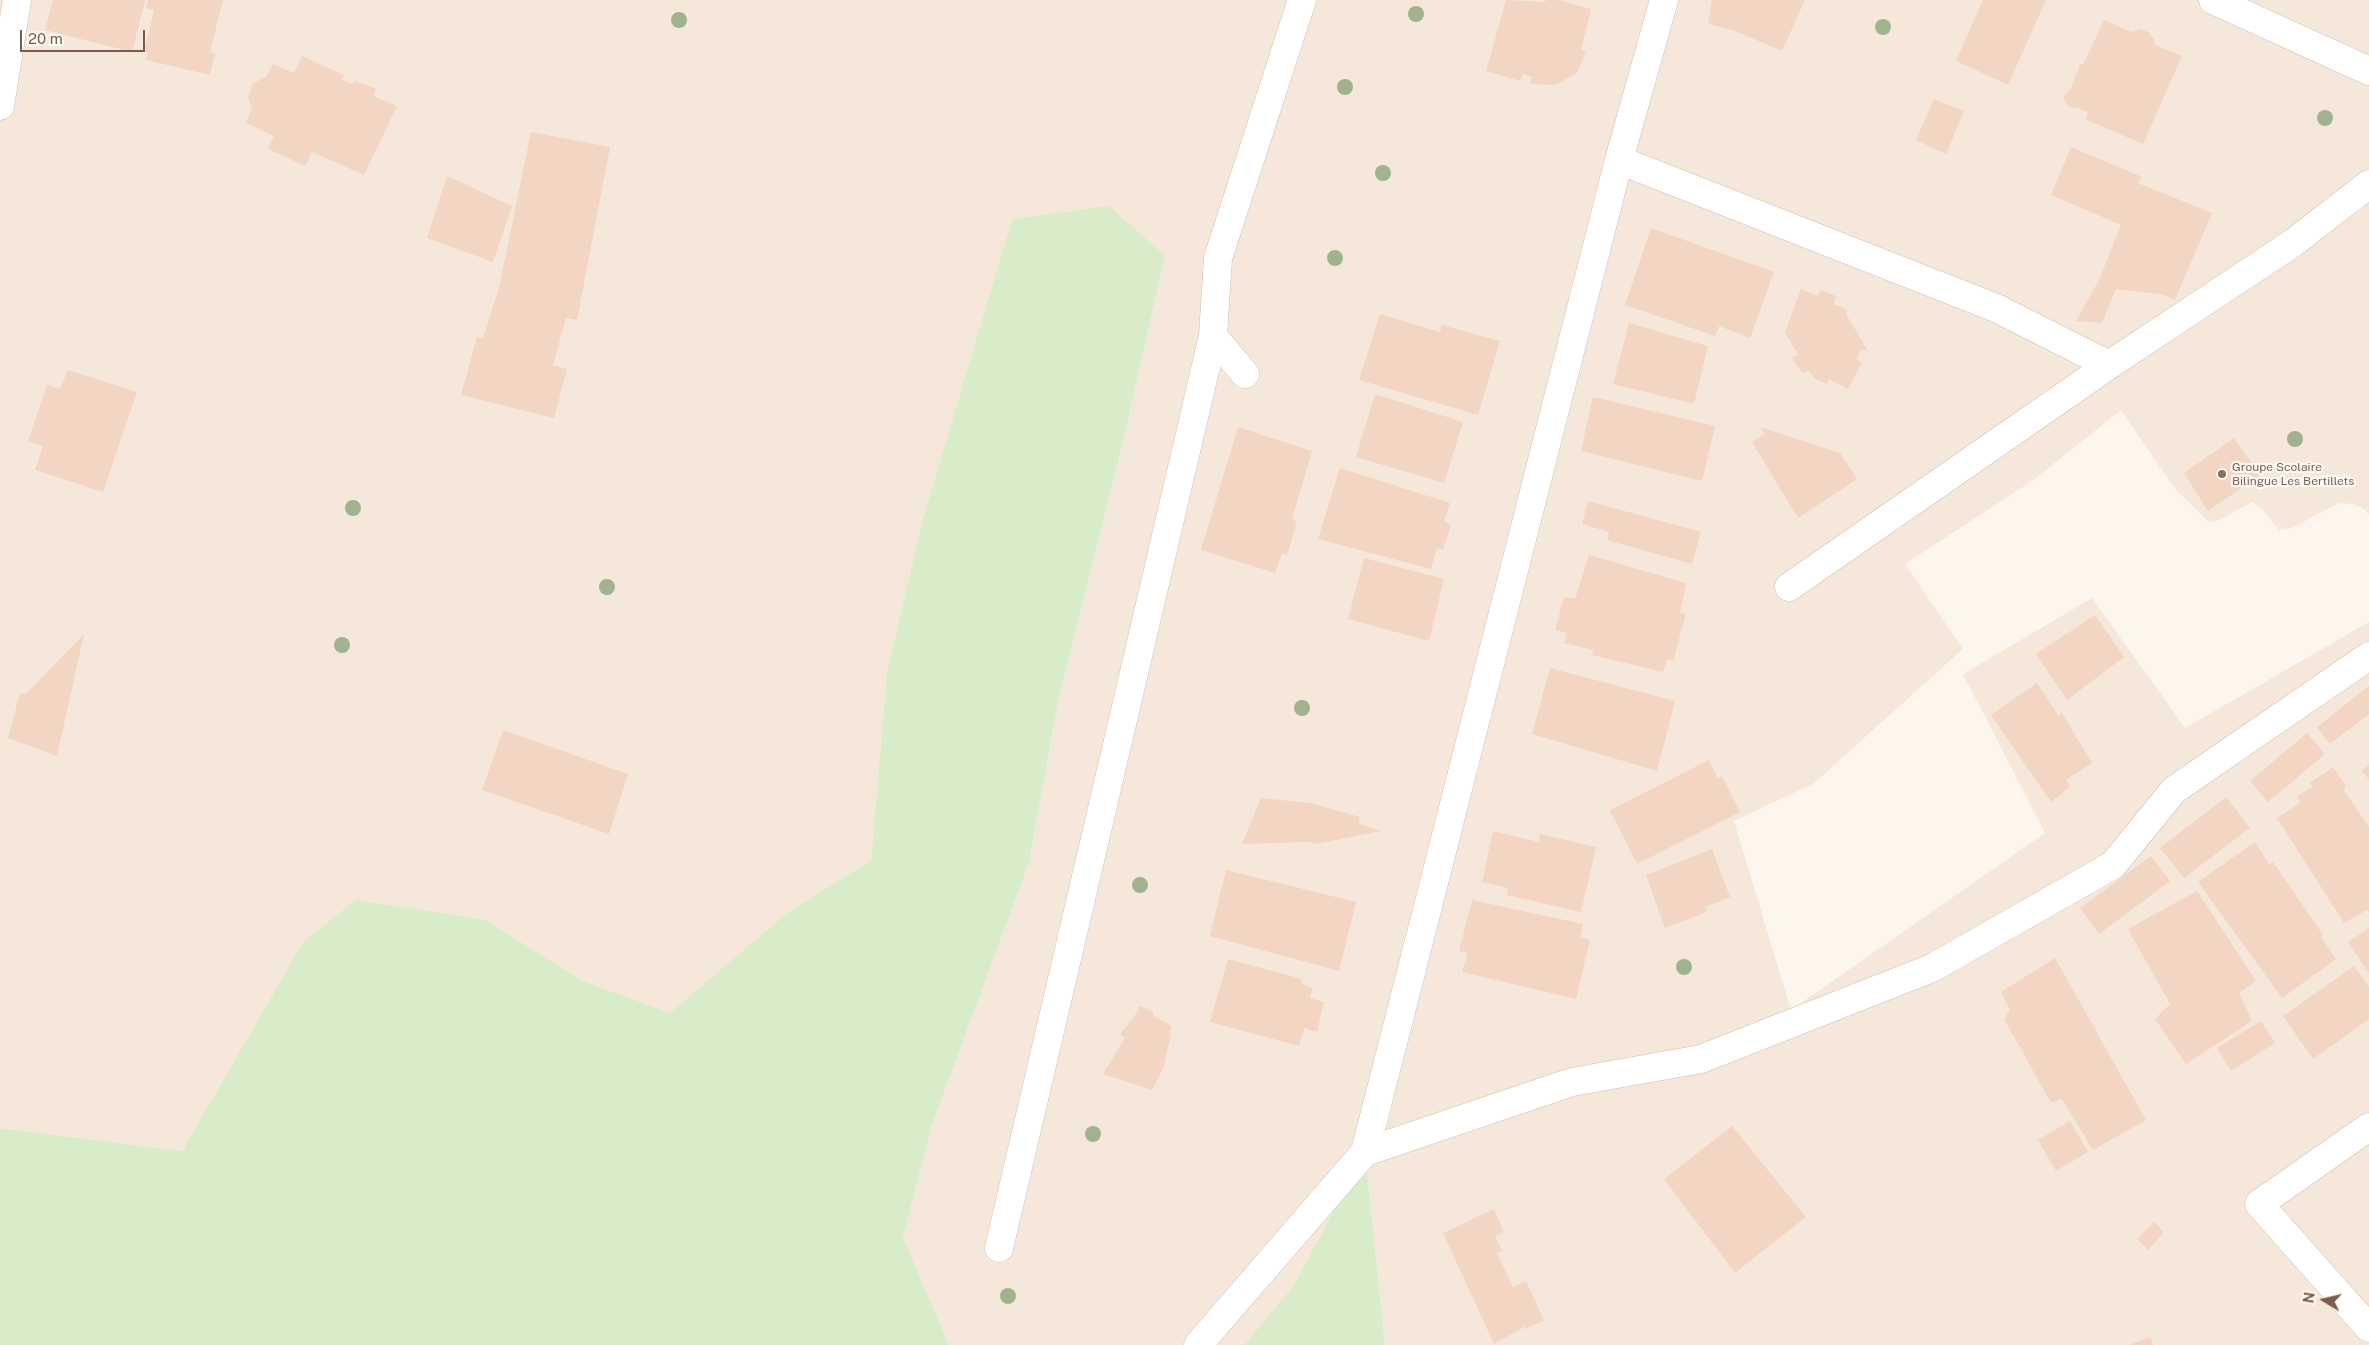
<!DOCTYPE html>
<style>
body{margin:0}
#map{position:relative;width:2369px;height:1345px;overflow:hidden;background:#fdf6ec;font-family:"Public Sans",sans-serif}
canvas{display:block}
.north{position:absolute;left:2299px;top:1275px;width:50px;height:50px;-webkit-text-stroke:4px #fffaf3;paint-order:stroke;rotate:279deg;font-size:14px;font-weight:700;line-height:20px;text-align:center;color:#7a5c4d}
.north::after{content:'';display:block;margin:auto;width:18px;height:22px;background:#7a5c4d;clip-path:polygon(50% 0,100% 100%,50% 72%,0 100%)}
.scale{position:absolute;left:20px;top:30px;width:125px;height:22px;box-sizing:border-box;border:2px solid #7a5c4d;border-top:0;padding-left:6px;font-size:15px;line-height:18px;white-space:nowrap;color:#7a5c4d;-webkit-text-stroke:4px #fffaf3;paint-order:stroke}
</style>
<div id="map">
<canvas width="2369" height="1345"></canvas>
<div class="north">N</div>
<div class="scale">20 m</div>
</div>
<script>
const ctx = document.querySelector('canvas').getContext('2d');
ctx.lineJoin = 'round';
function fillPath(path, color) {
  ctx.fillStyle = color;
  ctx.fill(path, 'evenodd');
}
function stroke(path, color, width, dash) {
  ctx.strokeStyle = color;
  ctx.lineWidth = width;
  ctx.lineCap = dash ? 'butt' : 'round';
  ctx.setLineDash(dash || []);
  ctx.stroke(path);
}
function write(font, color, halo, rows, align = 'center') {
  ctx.font = font + ' "Public Sans",sans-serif';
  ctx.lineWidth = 4.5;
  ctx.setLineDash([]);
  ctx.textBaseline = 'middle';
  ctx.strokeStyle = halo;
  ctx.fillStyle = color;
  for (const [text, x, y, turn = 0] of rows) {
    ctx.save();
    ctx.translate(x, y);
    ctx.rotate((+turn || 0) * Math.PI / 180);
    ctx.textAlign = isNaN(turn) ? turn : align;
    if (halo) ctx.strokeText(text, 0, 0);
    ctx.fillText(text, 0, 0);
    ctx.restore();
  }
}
fillPath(new Path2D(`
 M 0,0 L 2369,0 L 2369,515 L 2364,509 L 2353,504 L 2339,503 L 2292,528 L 2279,530 L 2261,508 L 2252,502 L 2220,520 L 2209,522 L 2175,489 L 2121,410 L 2032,481 L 1905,564 L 1963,649 L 1813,784 L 1734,821 L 1791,1010 L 2045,833 L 1963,674 L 2092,598 L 2185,728 L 2369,622 L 2369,1345 L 1385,1345 L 1365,1153 L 1294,1285 L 1244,1345 L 949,1345 L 903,1237 L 932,1125 L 1029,863 L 1058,702 L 1119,459 L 1165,256 L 1012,219 L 923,518 L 887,672 L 871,860 L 787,913 L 670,1014 L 583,981 L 486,920 L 303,942 L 182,1151 L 0,1128 Z`), '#f5e8da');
fillPath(new Path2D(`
 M 1109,206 L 1165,256 L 1119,459 L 1058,702 L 1029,863 L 932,1125 L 903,1237 L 949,1345 L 0,1345 L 0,1128 L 182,1151 L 303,942 L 356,900 L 486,920 L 583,981 L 670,1013 L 787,913 L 871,860 L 887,672 L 923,518 L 1012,219 Z
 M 1365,1152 L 1385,1345 L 1244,1345 L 1294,1285 Z`), '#d8ecc9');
fillPath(new Path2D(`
 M 53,0 L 145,0 L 132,52 L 45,30 Z
 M 148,0 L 223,0 L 210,52 L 215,54 L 210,75 L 146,60 L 148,52 L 144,51 L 154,10 L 146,8 Z
 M 1506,0 L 1545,2 L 1545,0 L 1558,0 L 1591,9 L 1581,50 L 1586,52 L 1577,73 L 1555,85 L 1530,84 L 1532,77 L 1523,74 L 1520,81 L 1486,71 Z
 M 1712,0 L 1805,0 L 1782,51 L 1735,31 L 1708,24 Z
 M 1983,0 L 2046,0 L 2008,85 L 1956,61 Z
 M 2104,20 L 2131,32 L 2140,29 L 2148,32 L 2154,39 L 2155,45 L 2182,56 L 2143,144 L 2085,119 L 2088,112 L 2078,108 L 2069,107 L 2063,98 L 2071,88 L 2080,64 L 2083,65 Z
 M 302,56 L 344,75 L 342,80 L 353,84 L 355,81 L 376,89 L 373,96 L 397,106 L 364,175 L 312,152 L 305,166 L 268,149 L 274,136 L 246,123 L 252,108 L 248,98 L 253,83 L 266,77 L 273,64 L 294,73 Z
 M 1934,99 L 1964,111 L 1946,154 L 1916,140 Z
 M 531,132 L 610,147 L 577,320 L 566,318 L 553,365 L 567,369 L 554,418 L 461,395 L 477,337 L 483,338 L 499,288 Z
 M 2071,147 L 2142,177 L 2138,183 L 2212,213 L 2175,300 L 2160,294 L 2116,289 L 2102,323 L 2076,321 L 2099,280 L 2121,225 L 2051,195 Z
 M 447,176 L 512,206 L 493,262 L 427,238 Z
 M 1651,228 L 1774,272 L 1750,338 L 1719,326 L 1715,336 L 1625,305 Z
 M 1801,289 L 1818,296 L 1821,290 L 1836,296 L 1834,304 L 1847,310 L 1846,314 L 1868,351 L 1861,350 L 1856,359 L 1862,362 L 1848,389 L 1829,379 L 1827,384 L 1815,379 L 1809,371 L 1802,373 L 1792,358 L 1798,354 L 1785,333 Z
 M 1380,314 L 1440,332 L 1442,325 L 1500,341 L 1478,415 L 1359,380 Z
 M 1629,323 L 1708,346 L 1694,404 L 1613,384 Z
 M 68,370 L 137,392 L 103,492 L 35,470 L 43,446 L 28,441 L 47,385 L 60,389 Z
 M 1375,394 L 1463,422 L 1444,483 L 1356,457 Z
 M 1593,397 L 1715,426 L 1702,481 L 1581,451 Z
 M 1238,427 L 1312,451 L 1292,519 L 1297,521 L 1287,555 L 1282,553 L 1275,573 L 1201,550 Z
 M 1760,427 L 1840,453 L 1857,479 L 1798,518 L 1752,442 L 1765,434 Z
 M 2234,438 L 2260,475 L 2208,511 L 2184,473 Z
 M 1340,468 L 1450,503 L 1444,521 L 1451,525 L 1443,550 L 1437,548 L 1431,569 L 1318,539 Z
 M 1588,501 L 1701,532 L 1692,564 L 1607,540 L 1609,532 L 1582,524 Z
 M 1589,555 L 1686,583 L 1680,613 L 1686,614 L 1673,661 L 1667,659 L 1663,672 L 1592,655 L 1593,650 L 1564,643 L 1567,633 L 1555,630 L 1564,597 L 1575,599 Z
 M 1364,558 L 1444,579 L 1429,641 L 1348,619 Z
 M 2095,615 L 2124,657 L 2067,700 L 2036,654 Z
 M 84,634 L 57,756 L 8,738 L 20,693 L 26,694 Z
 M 1550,668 L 1675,701 L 1657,771 L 1532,734 Z
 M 2037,683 L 2058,715 L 2062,713 L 2092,763 L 2066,780 L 2070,787 L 2051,802 L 1991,715 Z
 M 2369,686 L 2369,714 L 2330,744 L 2317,727 Z
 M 503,730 L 628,774 L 609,834 L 482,790 Z
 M 2307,733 L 2325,754 L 2268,802 L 2250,781 Z
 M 1709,760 L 1718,779 L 1722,776 L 1740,812 L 1637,864 L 1610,810 Z
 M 2369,765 L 2369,780 L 2362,770 Z
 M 2333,767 L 2346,786 L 2343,789 L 2369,827 L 2369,912 L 2367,910 L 2344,923 L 2277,818 L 2300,803 L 2297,796 L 2312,787 L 2310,783 Z
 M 2226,797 L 2250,828 L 2184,878 L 2160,848 Z
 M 1261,798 L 1310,803 L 1360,817 L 1359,824 L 1381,831 L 1316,844 L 1308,842 L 1242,844 Z
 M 1493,831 L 1539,842 L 1540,834 L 1596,847 L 1581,912 L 1507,895 L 1508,888 L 1482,882 Z
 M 2255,842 L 2269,864 L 2273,862 L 2323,935 L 2321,937 L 2336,959 L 2282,998 L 2198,882 Z
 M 1712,849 L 1730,897 L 1705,907 L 1707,912 L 1665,928 L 1646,875 Z
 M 2151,856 L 2170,881 L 2099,934 L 2080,908 Z
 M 1226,870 L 1356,902 L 1339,971 L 1210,936 Z
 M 2197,891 L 2256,981 L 2239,993 L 2252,1021 L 2186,1064 L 2155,1019 L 2170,1004 L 2128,929 Z
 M 1472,900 L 1583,924 L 1580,937 L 1590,940 L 1576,999 L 1462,972 L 1468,953 L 1459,951 Z
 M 2369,928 L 2369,973 L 2348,942 Z
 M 2055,958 L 2146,1120 L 2093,1150 L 2062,1099 L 2051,1103 L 2004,1019 L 2010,1010 L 2001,992 Z
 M 1228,959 L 1302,979 L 1301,984 L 1313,988 L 1310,998 L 1324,1002 L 1317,1032 L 1304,1028 L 1299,1046 L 1210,1022 Z
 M 2354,966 L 2369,987 L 2369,1019 L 2313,1059 L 2283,1016 Z
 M 1140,1006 L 1153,1012 L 1153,1016 L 1172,1026 L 1169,1033 L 1171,1034 L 1163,1069 L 1152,1090 L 1103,1074 L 1125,1038 L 1120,1034 L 1134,1017 Z
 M 2261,1021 L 2275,1043 L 2231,1071 L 2217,1048 Z
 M 2070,1121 L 2088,1152 L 2056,1171 L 2038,1140 Z
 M 1732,1126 L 1806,1217 L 1735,1273 L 1664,1179 Z
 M 1494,1209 L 1504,1232 L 1495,1236 L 1502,1251 L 1497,1253 L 1513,1287 L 1526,1281 L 1544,1320 L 1526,1329 L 1526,1326 L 1494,1344 L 1443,1233 Z
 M 2154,1222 L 2164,1232 L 2148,1250 L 2137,1239 Z
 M 2150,1337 L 2153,1345 L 2129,1345 Z`), '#f3d5c3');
const minor = new Path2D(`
 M 2213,0 L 2369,71
 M 0,106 L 17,0
 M 1619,160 L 1996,308 L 2109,365
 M 1245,374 L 1213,336 L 1218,258 L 1302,0
 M 1789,587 L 2109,365 L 2293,243 L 2369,184
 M 2369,1127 L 2259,1204 L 2369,1328
 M 1365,1152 L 1572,1082 L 1701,1059 L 1932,968 L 2113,865 L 2174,790 L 2369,656
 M 999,1248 L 1213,336
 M 1198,1345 L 1365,1152 L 1619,160 L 1664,0`);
stroke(minor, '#d1beb0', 29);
stroke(minor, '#fff', 28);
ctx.fillStyle = '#a0b28e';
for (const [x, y] of [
 [1416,14],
 [679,20],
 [1883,27],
 [1345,87],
 [2325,118],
 [1383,173],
 [1335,258],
 [2295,439],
 [353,508],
 [607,587],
 [342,645],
 [1302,708],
 [1140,885],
 [1684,967],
 [1093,1134],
 [1008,1296]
]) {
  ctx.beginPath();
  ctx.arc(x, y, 8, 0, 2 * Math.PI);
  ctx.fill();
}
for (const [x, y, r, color] of [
 [2222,474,5,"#8d6e63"]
]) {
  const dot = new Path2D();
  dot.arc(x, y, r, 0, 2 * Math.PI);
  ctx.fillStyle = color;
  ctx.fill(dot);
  stroke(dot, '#fffaf3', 2);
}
write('12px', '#785e54', '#fffaf3', [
 ["Groupe Scolaire",2232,467],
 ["Bilingue Les Bertillets",2232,481]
], 'left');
</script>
